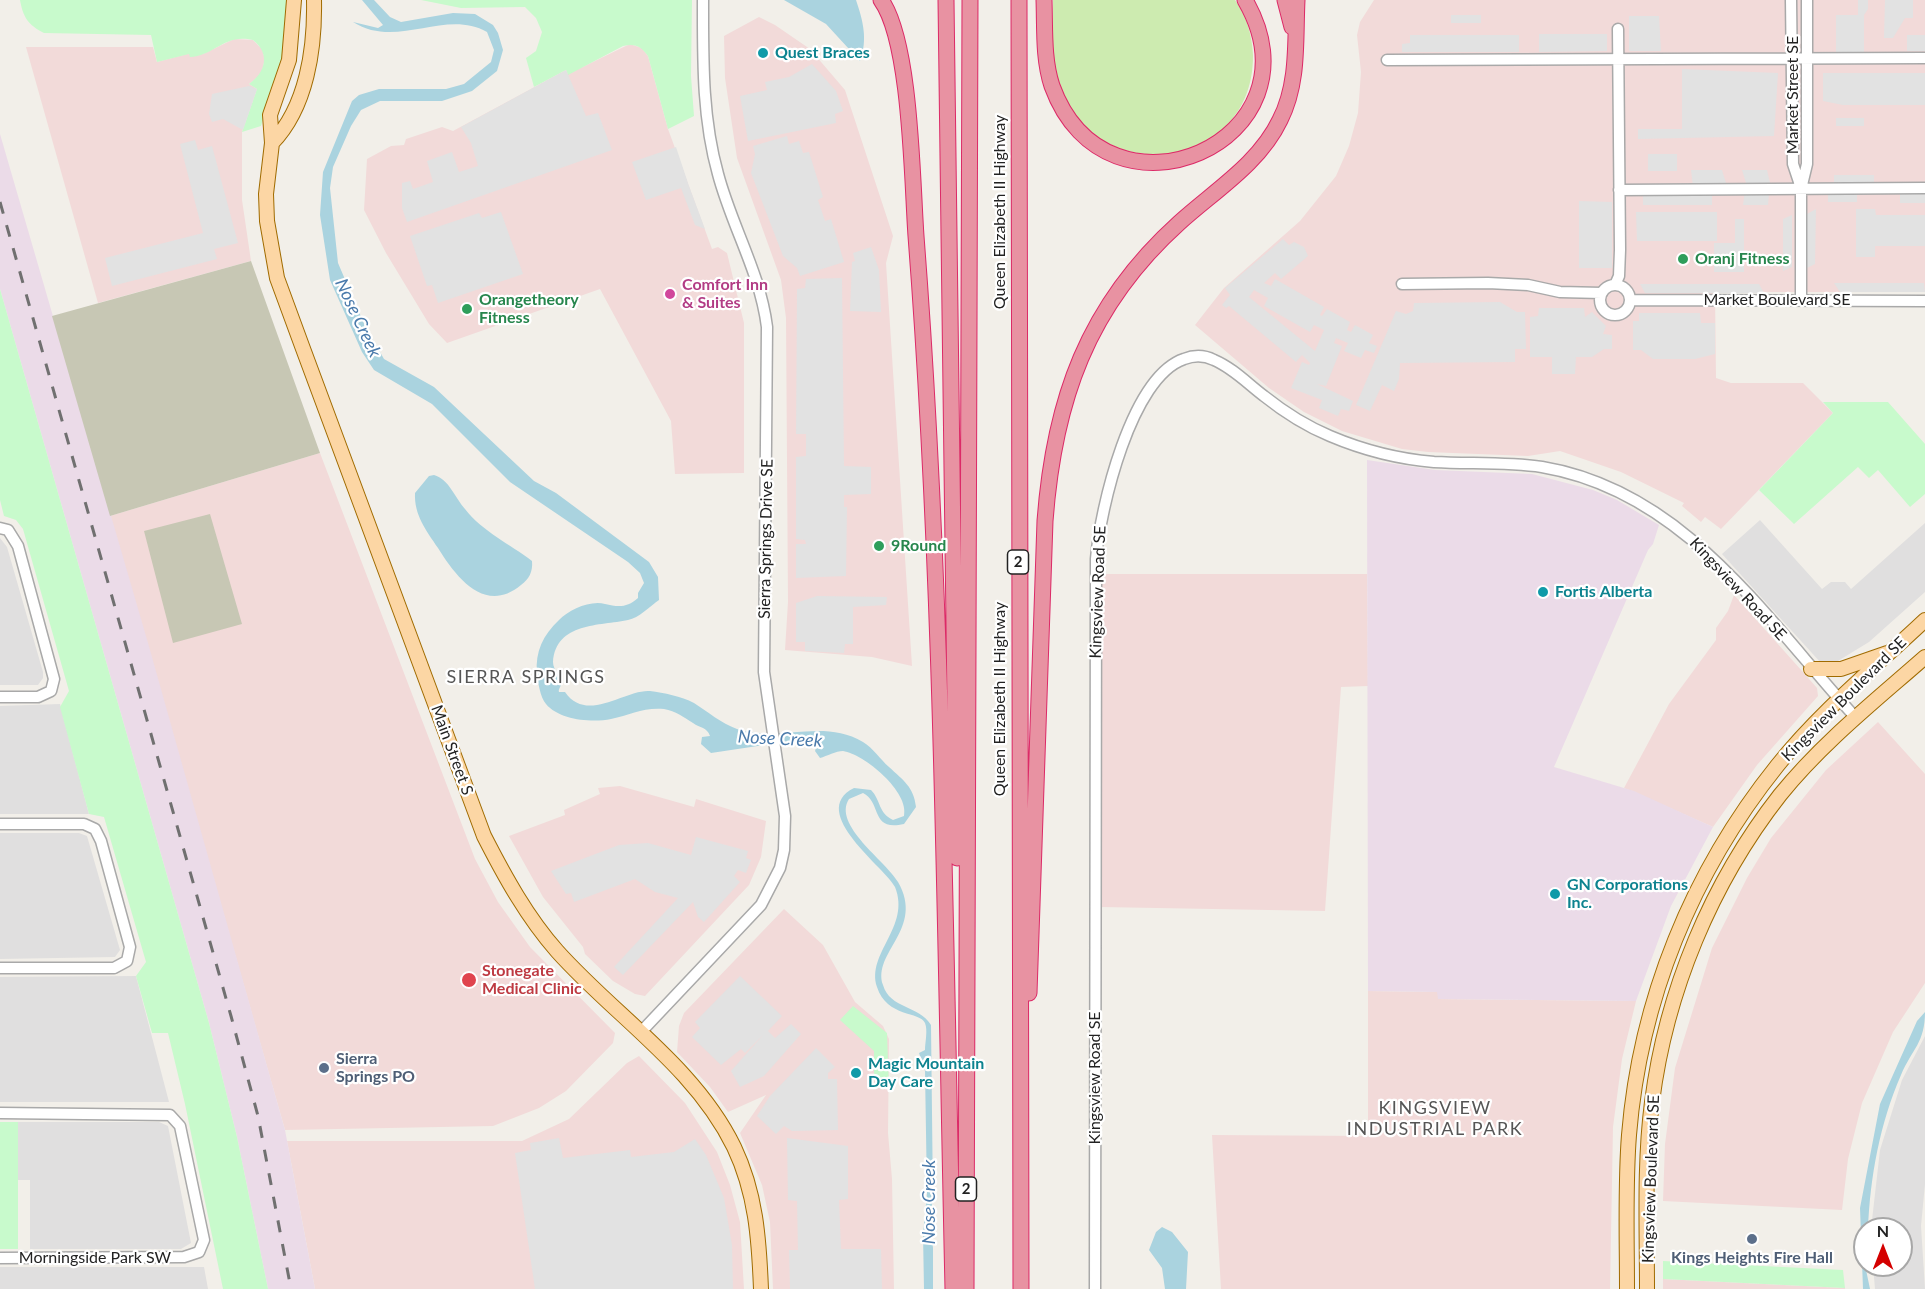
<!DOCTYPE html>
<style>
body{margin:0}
#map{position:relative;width:1925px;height:1289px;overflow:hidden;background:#f2efe9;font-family:Lato,sans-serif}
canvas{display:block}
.north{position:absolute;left:1853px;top:1217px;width:60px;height:60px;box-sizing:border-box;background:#fff;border:2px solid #a7a7a7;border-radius:50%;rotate:0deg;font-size:16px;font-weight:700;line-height:24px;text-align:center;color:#222}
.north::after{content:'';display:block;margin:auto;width:21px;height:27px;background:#d40000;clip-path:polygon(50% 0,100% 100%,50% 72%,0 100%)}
</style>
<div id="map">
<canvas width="1925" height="1289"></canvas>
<div class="north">N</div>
</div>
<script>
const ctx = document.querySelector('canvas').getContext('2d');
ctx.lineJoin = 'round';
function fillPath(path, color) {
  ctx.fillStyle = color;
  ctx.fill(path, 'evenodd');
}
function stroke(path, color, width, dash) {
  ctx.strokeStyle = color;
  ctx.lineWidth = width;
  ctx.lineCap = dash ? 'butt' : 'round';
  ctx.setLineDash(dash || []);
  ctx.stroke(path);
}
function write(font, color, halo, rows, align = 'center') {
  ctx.font = font + ' Lato,sans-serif';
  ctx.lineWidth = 4.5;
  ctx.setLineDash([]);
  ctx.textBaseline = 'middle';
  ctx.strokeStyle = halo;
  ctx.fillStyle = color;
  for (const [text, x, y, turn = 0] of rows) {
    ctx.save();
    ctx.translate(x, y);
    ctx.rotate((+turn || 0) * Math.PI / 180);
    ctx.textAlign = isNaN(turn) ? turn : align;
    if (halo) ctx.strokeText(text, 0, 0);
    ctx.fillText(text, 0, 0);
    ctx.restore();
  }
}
fillPath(new Path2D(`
 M 1760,520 L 1822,589 L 1831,582 L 1845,582 L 1851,589 L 1925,523 L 1925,592 L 1869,642 L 1833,664 L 1821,663 L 1722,554 Z
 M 0,538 L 7,547 L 43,672 L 43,678 L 38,685 L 0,685 Z
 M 60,704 L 89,814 L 0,814 L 0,706 Z
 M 0,833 L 79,833 L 87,836 L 120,950 L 115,957 L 0,959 Z
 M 136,976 L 169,1102 L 0,1102 L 0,977 Z
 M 1925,1036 L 1925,1184 L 1921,1226 L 1925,1289 L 1875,1289 L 1873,1265 L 1901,1265 L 1901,1229 L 1871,1229 L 1880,1150 L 1902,1080 Z
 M 18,1122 L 159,1122 L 168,1126 L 191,1243 L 181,1249 L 30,1249 L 30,1180 L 18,1180 Z
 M 0,1267 L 204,1267 L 208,1289 L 0,1289 Z`), '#e0dfdf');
fillPath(new Path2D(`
 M 1374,0 L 1925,0 L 1925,292 L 1715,292 L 1716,378 L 1731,383 L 1803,383 L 1833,413 L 1721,529 L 1705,517 L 1701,522 L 1682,506 L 1684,503 L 1621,472 L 1560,451 L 1528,456 L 1428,452 L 1402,449 L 1342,431 L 1304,412 L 1269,388 L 1195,325 L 1224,288 L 1300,221 L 1336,176 L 1349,146 L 1358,113 L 1361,72 L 1357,35 L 1360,22 Z
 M 759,17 L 775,25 L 810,49 L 845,90 L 893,236 L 886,263 L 912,666 L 872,657 L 785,650 L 788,602 L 786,318 L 781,280 L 737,158 L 725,78 L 724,36 Z
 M 234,39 L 253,40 L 262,49 L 265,59 L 261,75 L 249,84 L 257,89 L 242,132 L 242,200 L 251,261 L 98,303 L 26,47 L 153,47 L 157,62 L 190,53 L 203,54 Z
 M 630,44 L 642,48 L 648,56 L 668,129 L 712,249 L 718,247 L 727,253 L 744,323 L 744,473 L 675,474 L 671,421 L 600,289 L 447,343 L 429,324 L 386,253 L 364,210 L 367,159 L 391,146 L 404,145 L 406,139 L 442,127 L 453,131 L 566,70 L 568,74 Z
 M 320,453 L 475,859 L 498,902 L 530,947 L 615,1033 L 613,1043 L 566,1091 L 539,1108 L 493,1126 L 285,1130 L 110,516 Z
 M 1101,574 L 1367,574 L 1368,686 L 1341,687 L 1325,911 L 1101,907 Z
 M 1734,595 L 1802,671 L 1817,688 L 1818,696 L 1757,765 L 1713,827 L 1624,788 L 1669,704 L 1716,640 L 1716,628 L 1728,611 Z
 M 1878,722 L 1925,774 L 1925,983 L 1893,1032 L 1862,1103 L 1848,1159 L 1842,1210 L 1663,1201 L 1665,1144 L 1675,1068 L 1712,948 L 1747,878 L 1771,838 L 1826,770 Z
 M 620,786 L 694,807 L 696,799 L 766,821 L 761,857 L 749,885 L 645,996 L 635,994 L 613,981 L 585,954 L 583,947 L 543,897 L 509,836 L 565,815 L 564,810 L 600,794 L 598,788 Z
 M 784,909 L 823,945 L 855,1002 L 883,1026 L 889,1039 L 888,1133 L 892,1179 L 894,1289 L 773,1289 L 770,1222 L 762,1185 L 740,1133 L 766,1095 L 728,1112 L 710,1087 L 677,1052 L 679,1026 L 684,1013 Z
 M 1368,991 L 1438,992 L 1438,999 L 1636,1001 L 1622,1059 L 1613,1127 L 1610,1289 L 1221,1289 L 1212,1135 L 1368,1136 Z
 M 639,1056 L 685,1103 L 717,1152 L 730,1185 L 740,1222 L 744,1289 L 315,1289 L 287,1141 L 522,1141 L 569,1119 L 627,1063 Z
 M 1663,1279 L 1845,1288 L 1845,1289 L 1663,1289 Z`), '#f2dad9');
fillPath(new Path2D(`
 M 0,134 L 148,643 L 285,1130 L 315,1289 L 268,1289 L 237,1137 L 209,1023 L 0,289 Z
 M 1367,460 L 1435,470 L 1532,474 L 1593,490 L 1617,500 L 1659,525 L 1653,544 L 1648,550 L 1554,767 L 1634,791 L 1713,827 L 1671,906 L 1636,1001 L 1438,999 L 1437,992 L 1368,991 Z`), '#ebdbe8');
fillPath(new Path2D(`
 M 251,261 L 320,453 L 110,516 L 52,316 Z
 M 210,514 L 242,624 L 173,643 L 144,531 Z`), '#c7c7b4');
fillPath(new Path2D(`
 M 1053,0 L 1235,0 C 1247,16 1252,36 1253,55 C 1254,177 1081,191 1056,73 C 1051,50 1053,24 1053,0 Z`), '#cdebb0');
fillPath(new Path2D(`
 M 20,0 L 287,0 L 284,52 L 261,126 L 242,132 L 257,89 L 249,84 C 265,73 271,54 253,40 C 225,33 214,56 190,57 L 189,54 L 157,62 L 151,35 L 44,33 C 28,25 23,17 20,0 Z
 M 421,0 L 692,0 L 691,76 L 694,116 L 668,129 L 648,56 C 641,46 635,43 623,46 L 568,75 L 566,70 L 534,87 L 526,58 L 536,51 L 542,32 L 536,18 L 525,7 L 461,8 Z
 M 0,289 L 209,1023 L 237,1137 L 268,1289 L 223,1289 L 185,1104 L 168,1033 L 152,1033 L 136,976 L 146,962 L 104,817 L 89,814 L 60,707 L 69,691 L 23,529 L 16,520 L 4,516 L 0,500 Z
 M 1823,402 L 1888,402 L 1925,444 L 1925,494 L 1910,507 L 1878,470 L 1869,478 L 1858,467 L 1794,524 L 1759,490 L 1833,413 Z
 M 853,1006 L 887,1033 L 889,1089 L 880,1089 L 880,1081 L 874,1080 L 874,1051 L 840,1020 Z
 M 0,1122 L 18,1122 L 18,1249 L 0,1249 Z
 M 1663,1261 L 1843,1270 L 1845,1288 L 1663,1279 Z`), '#c8facc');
fillPath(new Path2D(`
 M 1858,0 L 1868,0 L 1868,9 L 1864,15 L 1864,52 L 1836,52 L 1836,15 L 1858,15 Z
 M 1885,0 L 1913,0 L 1913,18 L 1905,18 L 1893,38 L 1884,38 Z
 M 1451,15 L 1481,15 L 1481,23 L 1451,23 Z
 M 1629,16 L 1659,16 L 1661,51 L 1629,51 Z
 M 1539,34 L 1607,34 L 1607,51 L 1539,52 Z
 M 1410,35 L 1519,35 L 1519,52 L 1402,52 L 1402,44 L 1410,43 Z
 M 1907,35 L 1925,35 L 1925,51 L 1907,51 Z
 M 812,64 L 836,91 L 843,111 L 835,114 L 836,123 L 748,141 L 740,96 L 767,90 L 765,82 L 789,77 Z
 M 1682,69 L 1778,73 L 1774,136 L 1638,139 L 1638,129 L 1682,129 Z
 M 566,70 L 586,116 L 598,113 L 612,150 L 407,222 L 402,208 L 402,183 L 410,181 L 413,189 L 433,182 L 427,161 L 452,152 L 459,172 L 478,166 L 471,143 L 461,127 Z
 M 1823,73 L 1925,73 L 1925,105 L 1843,105 L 1823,101 Z
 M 249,86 L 257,89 L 243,130 L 223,119 L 212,122 L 209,114 L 212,94 Z
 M 1836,118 L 1864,118 L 1864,126 L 1836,126 Z
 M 787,136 L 789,144 L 799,141 L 803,153 L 809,152 L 823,197 L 818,200 L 825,221 L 831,219 L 844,262 L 800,276 L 797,268 L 783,256 L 751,173 L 755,154 L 753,146 Z
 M 195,140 L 198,150 L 212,146 L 238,243 L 214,249 L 217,259 L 112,286 L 105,258 L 203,233 L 180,144 Z
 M 676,147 L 689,186 L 705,229 L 695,225 L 681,188 L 646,200 L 632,162 Z
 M 1648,154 L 1677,154 L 1677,171 L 1648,171 Z
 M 1691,170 L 1722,170 L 1726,183 L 1712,183 L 1712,205 L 1643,205 L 1643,195 L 1694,195 Z
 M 1742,170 L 1767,170 L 1770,183 L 1768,205 L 1743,205 L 1746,183 Z
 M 1834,175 L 1874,175 L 1874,183 L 1834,184 Z
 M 1828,194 L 1857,194 L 1857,202 L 1828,202 Z
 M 1900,194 L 1925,194 L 1925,203 L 1900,203 Z
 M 1579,201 L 1612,202 L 1612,268 L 1579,268 Z
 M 1816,209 L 1815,264 L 1807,268 L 1807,214 Z
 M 1856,209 L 1875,209 L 1876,215 L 1925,215 L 1925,246 L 1875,246 L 1875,257 L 1856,257 Z
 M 501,212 L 523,274 L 438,303 L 432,285 L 427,286 L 410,236 L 479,213 L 482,218 Z
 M 1636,212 L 1717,212 L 1717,241 L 1637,241 Z
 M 1792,215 L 1792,267 L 1783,271 L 1783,219 Z
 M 1735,219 L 1744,219 L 1744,272 L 1714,272 L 1714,243 L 1735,243 Z
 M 1283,239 L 1289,245 L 1294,242 L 1304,247 L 1308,256 L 1281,279 L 1275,273 L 1264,283 L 1271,286 L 1275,279 L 1324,307 L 1320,315 L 1322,316 L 1327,309 L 1350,322 L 1347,330 L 1351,332 L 1355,325 L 1373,335 L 1369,343 L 1377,346 L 1374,353 L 1365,350 L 1361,358 L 1344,351 L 1348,343 L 1336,338 L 1334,343 L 1342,346 L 1326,386 L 1317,384 L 1353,401 L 1349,411 L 1341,409 L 1338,416 L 1319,408 L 1322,400 L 1291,388 L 1302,362 L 1309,365 L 1310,363 L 1302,355 L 1296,362 L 1229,306 L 1226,308 L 1222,305 L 1230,295 L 1225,288 ZM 1254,290 L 1268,298 L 1264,306 L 1310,332 L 1314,325 L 1324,330 L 1315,351 L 1249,297 Z
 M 871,247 L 879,270 L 881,312 L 850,311 L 852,262 L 855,261 L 853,253 Z
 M 842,278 L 844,466 L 871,467 L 871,494 L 844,495 L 844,507 L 847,507 L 846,576 L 796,578 L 796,544 L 806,544 L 805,540 L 796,539 L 796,457 L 806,456 L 806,434 L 796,434 L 797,289 L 805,288 L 806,279 Z
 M 1834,283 L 1924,283 L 1925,292 L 1840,292 Z
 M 1640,284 L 1759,284 L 1764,293 L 1645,293 Z
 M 1500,302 L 1517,312 L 1525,312 L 1526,349 L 1515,349 L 1515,362 L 1400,363 L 1399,379 L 1394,391 L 1382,385 L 1370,411 L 1356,405 L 1396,311 L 1406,314 L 1413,311 L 1414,303 Z
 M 1539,308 L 1584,308 L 1585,317 L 1592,312 L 1606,326 L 1603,334 L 1612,335 L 1612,349 L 1604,349 L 1592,357 L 1576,357 L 1575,374 L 1552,374 L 1552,357 L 1530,357 L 1530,317 L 1538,316 Z
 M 1639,313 L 1700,313 L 1701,323 L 1715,323 L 1715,354 L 1695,359 L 1653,359 L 1641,350 L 1633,350 L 1633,321 L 1639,321 Z
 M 817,596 L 887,597 L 886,605 L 853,607 L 853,644 L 845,644 L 844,653 L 805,651 L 805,642 L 796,642 L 796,603 Z
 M 696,837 L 748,851 L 746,858 L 751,860 L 746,873 L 738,870 L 734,876 L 740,882 L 704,922 L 698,917 L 693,902 L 623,975 L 614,967 L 678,898 L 655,892 L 635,879 L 574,902 L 571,893 L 566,894 L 551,871 L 619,845 L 648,843 L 691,855 Z
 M 740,976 L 782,1016 L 768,1031 L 775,1038 L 791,1024 L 801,1034 L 764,1076 L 740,1087 L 731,1071 L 763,1035 L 745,1053 L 741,1049 L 721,1065 L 692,1037 L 700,1028 L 695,1022 Z
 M 816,1048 L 835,1067 L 828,1073 L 828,1079 L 837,1079 L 838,1130 L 792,1131 L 784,1126 L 776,1134 L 757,1116 L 770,1096 Z
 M 559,1138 L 563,1158 L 630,1150 L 631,1157 L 674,1152 L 695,1139 L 706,1155 L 724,1198 L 732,1245 L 733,1289 L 535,1289 L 515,1153 L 531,1150 L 530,1143 Z
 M 787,1138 L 848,1146 L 848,1199 L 839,1200 L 841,1249 L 881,1249 L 882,1289 L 790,1289 L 789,1250 L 798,1250 L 797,1201 L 788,1200 Z`), '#e2e2e2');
fillPath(new Path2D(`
 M 362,0 L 374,0 L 390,17 L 401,22 L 453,13 L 475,14 L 493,25 L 498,33 L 503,50 L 497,71 L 472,91 L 442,101 L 380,101 L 361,110 L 351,126 L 333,167 L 330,188 L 338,263 L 365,326 L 384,359 L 434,387 L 534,481 L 556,493 L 649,562 L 658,577 L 659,600 C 650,606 639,618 628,620 C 600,626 556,622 553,662 C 553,670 561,677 561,684 C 561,687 558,689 559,692 L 565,692 C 587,724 625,689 650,691 C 664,693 681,696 694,703 C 708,712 721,723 737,729 C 778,743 823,718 863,742 C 873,748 880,759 889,767 C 903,780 914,787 916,807 L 904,824 C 870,832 882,802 863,793 L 849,799 C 832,825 886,861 898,882 C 925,929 872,952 883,985 C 890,1009 919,1005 931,1025 L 933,1201 L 929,1215 L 933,1248 L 933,1289 L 924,1289 L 923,1234 L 927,1194 L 925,1071 L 919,1053 L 925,1050 C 925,1043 928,1030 925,1023 C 920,1011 887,1018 877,987 C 866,953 911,927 895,887 C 887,869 806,812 854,788 L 871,790 C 881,800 878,813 893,820 L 904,816 C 910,792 864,754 843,751 C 836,751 827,756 820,758 L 815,751 L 817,745 L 791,741 L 711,753 L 701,744 L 702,737 L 710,736 C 707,727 700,728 693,723 C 683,717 676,711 664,709 C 644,707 630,715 611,719 C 592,723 559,720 546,704 C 540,697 538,682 537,673 C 535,652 543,635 559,620 C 569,610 590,600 605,604 C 618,607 627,608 638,598 L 638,593 L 644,583 L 640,573 L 628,562 L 510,482 L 432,404 L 374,370 L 362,352 L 330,280 L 320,215 L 323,172 L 352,101 L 359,95 L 379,89 L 446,89 L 464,84 L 491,62 L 494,50 L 487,32 C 445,8 397,50 353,22 L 378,28 L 383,25 Z
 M 784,0 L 856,0 C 863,21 868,39 860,61 L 826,24 Z
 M 434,475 C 449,479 455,498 465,509 C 483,532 510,544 532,561 C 533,572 529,579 521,585 C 485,615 456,577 438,548 C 426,530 414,515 415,493 L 429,476 Z
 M 1925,1012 C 1925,1043 1912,1049 1901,1075 C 1880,1123 1870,1177 1868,1229 L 1865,1229 L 1865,1265 L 1870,1289 L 1863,1289 L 1860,1208 L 1880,1104 L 1917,1021 Z
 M 1162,1227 L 1172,1232 L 1188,1252 L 1186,1289 L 1165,1289 L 1162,1268 L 1149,1250 L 1156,1232 Z`), '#aad3df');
const minor = new Path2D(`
 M 1791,0 L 1793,164 L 1801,188
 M 1387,60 L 1925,58
 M 1619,190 L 1925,188
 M 1402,284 L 1488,283 L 1528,285 L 1560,292 L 1602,293
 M 1615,285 L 1619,276 L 1620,250 L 1618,29
 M1600 300a15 15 0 1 1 30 0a15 15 0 1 1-30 0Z
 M 1630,300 L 1925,301
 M 1801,300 L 1801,189 L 1807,164 L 1807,0
 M 0,528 L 8,530 L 18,546 L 54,679 L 51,691 L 38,697 L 0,697
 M 0,824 L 84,824 L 95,829 L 101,841 L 130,947 L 127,961 L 114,968 L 0,968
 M 640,1033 L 761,905 L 780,868 L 784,850 L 785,816 L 764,672 L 767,327 C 760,272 732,227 718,174 C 702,117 703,59 703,0
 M 0,1113 L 170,1115 L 180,1126 L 204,1240 L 199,1252 L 184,1257 L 0,1258
 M 1095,1289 L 1096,559 C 1100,509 1131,377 1184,359 C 1194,355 1204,355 1214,360 C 1233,368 1248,384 1264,396 C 1284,412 1306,426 1330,436 C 1363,450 1398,459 1434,462 C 1470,464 1506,462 1542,467 C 1685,491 1765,618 1856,718`);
const major = new Path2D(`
 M 294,0 L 289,60 L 270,115 L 272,143 L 266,194 L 267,221 L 277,278 L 302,346 L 484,836 C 505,877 527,917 557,951 C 615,1016 695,1067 734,1147 C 756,1193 759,1239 761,1289
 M 272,143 C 307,107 315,48 314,0
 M 1811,669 L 1841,669 L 1887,653
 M 1627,1289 C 1627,1238 1625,1186 1629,1135 C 1640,1000 1692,872 1777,766 C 1820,712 1875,667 1925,620
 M 1647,1289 C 1647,1227 1644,1164 1652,1102 C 1666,992 1711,883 1780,795 C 1822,743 1875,701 1925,657`);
const highway = new Path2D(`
 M 881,0 C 911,42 912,180 916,236 C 943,586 945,938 953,1289
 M 946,0 L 957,858
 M 1019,0 L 1021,1289
 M 1044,0 C 1045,28 1043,59 1052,86 C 1107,237 1327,141 1245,0
 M 1285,0 L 1292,27
 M 1029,993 L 1045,521 C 1054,401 1087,306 1179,223 C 1214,191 1259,164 1280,120 C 1299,83 1295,40 1297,0
 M 966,1289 L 970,0`);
stroke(minor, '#a9a9a9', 13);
stroke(major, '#a06b00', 16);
stroke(highway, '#dc2a67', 17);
stroke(minor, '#fff', 10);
stroke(major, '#fcd6a4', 14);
stroke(highway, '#e892a2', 15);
stroke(new Path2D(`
 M 0,202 L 231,1016 L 258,1116 L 291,1289`), '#707070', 3, [12, 12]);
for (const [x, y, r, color] of [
 [763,53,6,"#0f9aa8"],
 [1683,259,6,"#2e9e5b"],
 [670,294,6,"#d1479c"],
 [467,309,6,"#2e9e5b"],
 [879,546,6,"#2e9e5b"],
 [1543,592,6,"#0f9aa8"],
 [1555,894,6,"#0f9aa8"],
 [469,980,8,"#e0444e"],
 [324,1068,6,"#5c6f8a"],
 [856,1073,6,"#0f9aa8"],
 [1752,1239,6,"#5c6f8a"]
]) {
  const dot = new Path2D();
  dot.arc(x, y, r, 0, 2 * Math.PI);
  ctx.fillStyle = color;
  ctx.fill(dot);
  stroke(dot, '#fff', 2);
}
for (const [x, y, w] of [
 [1018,562,21],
 [966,1189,21]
]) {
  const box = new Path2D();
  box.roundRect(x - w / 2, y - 12, w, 24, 4.5);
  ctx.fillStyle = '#fff';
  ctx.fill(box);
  stroke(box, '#222', 1.5);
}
write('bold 15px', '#222', null, [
 ["2",1018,562],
 ["2",966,1189]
]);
write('bold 16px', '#0d838f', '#fff', [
 ["Quest Braces",775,53],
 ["Fortis Alberta",1555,592],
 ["GN Corporations",1567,885],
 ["Inc.",1567,903],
 ["Magic Mountain",868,1064],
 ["Day Care",868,1082]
], 'left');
write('16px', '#222', '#fff', [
 ["Market Street SE",1793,95,-90],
 ["Queen Elizabeth II Highway",1000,212,-90],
 ["Market Boulevard SE",1777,300],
 ["Sierra Springs Drive SE",766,539,-89],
 ["Kingsview Road SE",1738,589,47],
 ["Kingsview Road SE",1098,592,-88],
 ["Queen Elizabeth II Highway",1000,699,-90],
 ["Kingsview Boulevard SE",1844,699,-45],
 ["Main Street S",452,750,70],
 ["Kingsview Road SE",1095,1078,-90],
 ["Kingsview Boulevard SE",1651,1179,-88],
 ["Morningside Park SW",95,1258]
]);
write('bold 16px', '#27864d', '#fff', [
 ["Oranj Fitness",1695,259],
 ["Orangetheory",479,300],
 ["Fitness",479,318],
 ["9Round",891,546]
], 'left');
write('bold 16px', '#b23c85', '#fff', [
 ["Comfort Inn",682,285],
 ["& Suites",682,303]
], 'left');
write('bold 16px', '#be3a42', '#fff', [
 ["Stonegate",482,971],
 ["Medical Clinic",482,989]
], 'left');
write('bold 16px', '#4e5e75', '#fff', [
 ["Sierra",336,1059],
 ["Springs PO",336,1077],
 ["Kings Heights Fire Hall",1752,1258,"center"]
], 'left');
write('italic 18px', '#4a7aab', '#fff', [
 ["Nose Creek",358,318,65],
 ["Nose Creek",780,739,3],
 ["Nose Creek",929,1202,-90]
]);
ctx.letterSpacing = '1.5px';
write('18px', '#555', '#fff', [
 ["SIERRA SPRINGS",526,677],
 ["KINGSVIEW",1435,1108],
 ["INDUSTRIAL PARK",1435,1129]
]);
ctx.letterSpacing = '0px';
</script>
